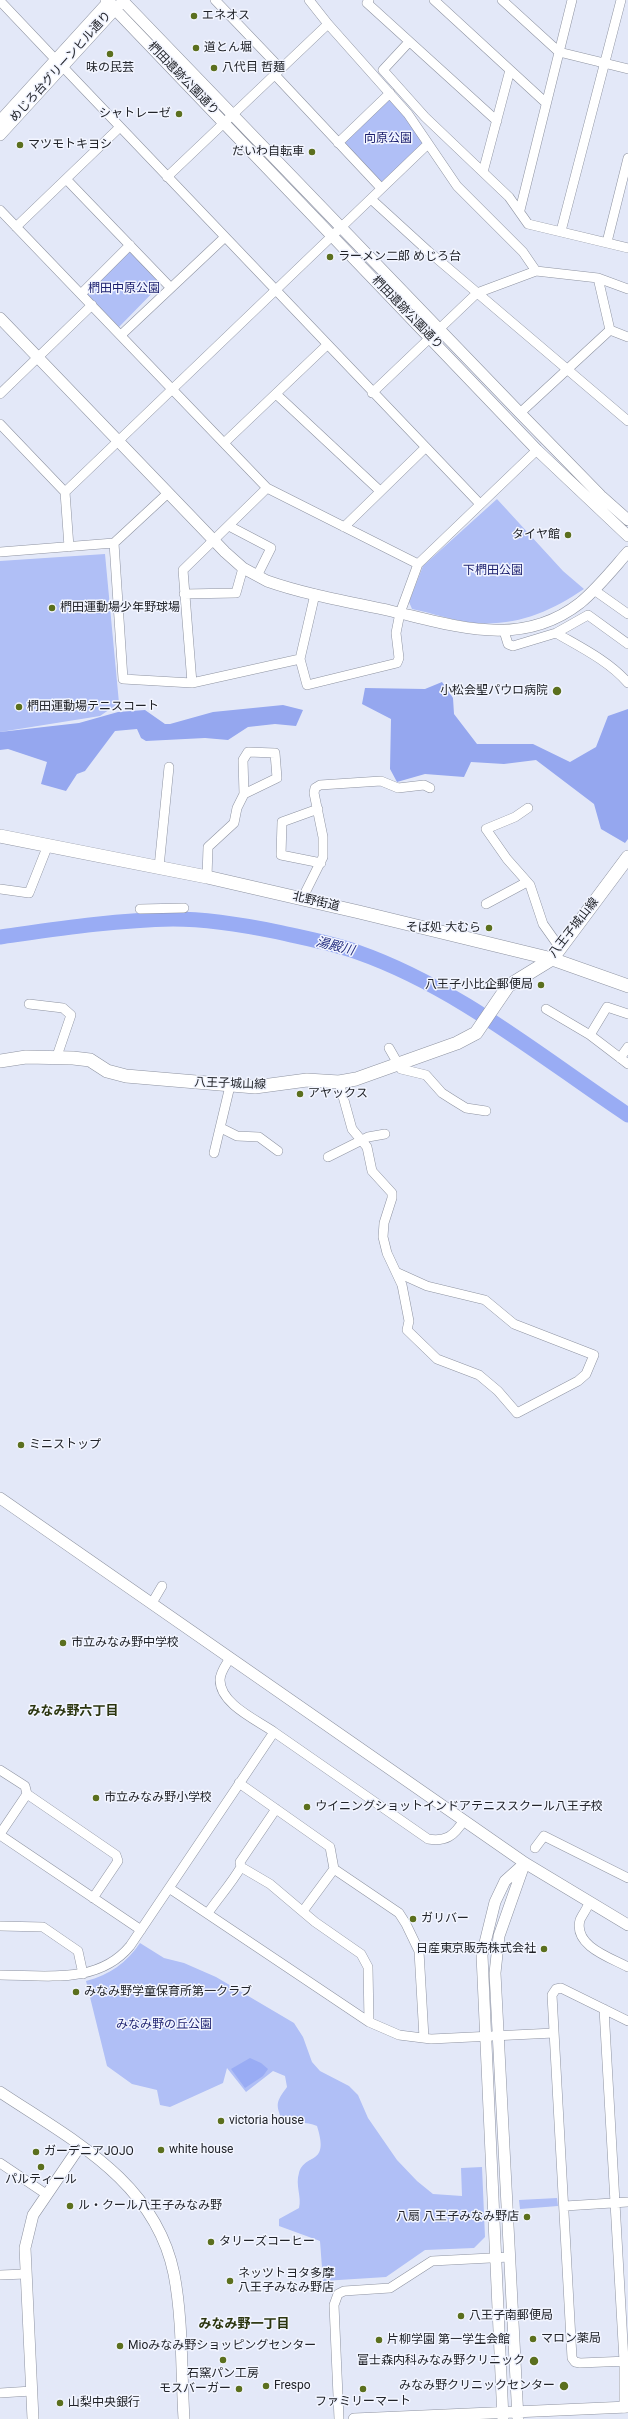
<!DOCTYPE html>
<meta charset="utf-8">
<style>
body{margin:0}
canvas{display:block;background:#e3e8f8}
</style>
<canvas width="628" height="2419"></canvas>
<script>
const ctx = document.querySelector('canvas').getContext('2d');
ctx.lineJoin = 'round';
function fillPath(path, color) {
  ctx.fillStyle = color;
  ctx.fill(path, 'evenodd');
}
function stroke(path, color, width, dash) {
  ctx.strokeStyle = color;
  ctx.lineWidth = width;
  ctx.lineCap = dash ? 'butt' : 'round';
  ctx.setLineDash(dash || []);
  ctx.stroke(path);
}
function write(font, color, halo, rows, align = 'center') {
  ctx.font = font + ' Roboto,"Noto Sans JP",sans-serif';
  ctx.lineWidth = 3;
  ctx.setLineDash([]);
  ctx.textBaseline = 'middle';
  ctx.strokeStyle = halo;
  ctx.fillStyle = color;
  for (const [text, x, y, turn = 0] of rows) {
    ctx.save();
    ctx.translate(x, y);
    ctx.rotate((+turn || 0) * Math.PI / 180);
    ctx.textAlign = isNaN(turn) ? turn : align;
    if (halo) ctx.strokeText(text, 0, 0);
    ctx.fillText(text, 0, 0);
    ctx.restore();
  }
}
fillPath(new Path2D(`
 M 390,93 L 428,144 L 381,188 L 338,143 Z
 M 130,251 L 162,283 L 119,327 L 87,294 Z
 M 497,499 L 563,571 L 584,589 C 550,612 517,626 475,623 C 454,621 432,613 412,609 L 409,602 L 423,566 Z
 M 105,554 L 119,703 L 100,716 L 0,732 L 0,561 Z
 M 140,1943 L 164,1958 L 184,1963 L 216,1977 L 294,2023 L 303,2037 L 312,2062 L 320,2071 L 349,2086 L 358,2095 L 368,2118 L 397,2160 L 417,2181 L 433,2194 L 462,2196 L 461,2168 L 482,2167 L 485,2237 L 474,2248 L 425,2250 L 386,2277 L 323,2281 L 320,2241 L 279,2226 L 279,2219 L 299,2208 C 302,2197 295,2185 299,2173 C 305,2152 330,2167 317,2126 C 306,2121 295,2124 283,2122 C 275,2104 276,2102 287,2087 L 285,2076 L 273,2071 L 246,2092 L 227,2068 L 223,2083 L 170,2107 L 160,2105 L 157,2090 L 132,2084 L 107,2066 L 86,1981 C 110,1975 126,1963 140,1943 Z
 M 557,2198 L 558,2206 L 520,2209 L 519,2200 Z`), '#b0bff6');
fillPath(new Path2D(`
 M 442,682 L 453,698 L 454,714 L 477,744 L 533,744 L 570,762 L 596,747 L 608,716 L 628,709 L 628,839 L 625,843 L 601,829 L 594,804 L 536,760 L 504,764 L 471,762 L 464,777 L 425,774 L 397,782 L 390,769 L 391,719 L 362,704 L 365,688 L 425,689 Z
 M 283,705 L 303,710 L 296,726 L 275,724 L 248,727 L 228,740 L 205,738 L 146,741 L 141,738 L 137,729 L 115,731 L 85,771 L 77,774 L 66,791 L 41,784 L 47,762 L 8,749 L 0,750 L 0,732 L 79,723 L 118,712 L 145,710 L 165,724 L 170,724 L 213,712 Z`), '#95a7ef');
fillPath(new Path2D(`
 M 250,2058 L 261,2063 L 268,2069 L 263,2076 L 245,2088 L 231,2069 Z`), '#99acf4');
stroke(new Path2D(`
 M 0,937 C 57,929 115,920 173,919 C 208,919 244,925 278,932 C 304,938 332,943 357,952 C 457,987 541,1057 628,1115`), '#99acf4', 15);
const minor = new Path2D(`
 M 215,0 L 281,69
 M 309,0 L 328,24 L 408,114 L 457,186 L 523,252 L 536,271
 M 369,0 L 367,3 L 497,121
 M 434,0 L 546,103
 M 502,0 L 559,52 L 628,69
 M 0,1 L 56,60
 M 409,42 L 383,70 L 425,117 L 509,197 L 528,224 L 628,248
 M 63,67 L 480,504
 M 275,75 L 381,188
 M 338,143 L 390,93
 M 483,172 L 510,70
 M 167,177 L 328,24
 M 66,179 L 170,287
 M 371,199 L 428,251 L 628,421
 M 0,210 L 267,488 L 418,564
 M 520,210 L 572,0
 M 16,227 L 120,127
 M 561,231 L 621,0
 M 607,242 L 628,158
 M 598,278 L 610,330
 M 81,294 L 130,245
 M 121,335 L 225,237
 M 372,393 L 477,293 L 536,271 L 598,278 L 628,289
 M 0,394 L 92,305
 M 276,394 L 380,491
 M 520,413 L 610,330 L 628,337
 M 0,424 L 65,492 L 69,547
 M 224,443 L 327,345
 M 65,492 L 428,144
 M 168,493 L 114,543 L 123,679 L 192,683 L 300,659 L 315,594
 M 229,526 L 271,548 L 257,576
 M 344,527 L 425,448
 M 0,552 L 114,543
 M 594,590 L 628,614
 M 184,594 L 236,593 L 243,568
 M 504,631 L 508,644 L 513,646 L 556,633 C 580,647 609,661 628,683
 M 556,633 L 588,615 L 628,644
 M 300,659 L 307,685 L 397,663 L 399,658 L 396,633 L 400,613 L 418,564 L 537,450
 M 192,683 L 183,570 L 267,488
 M 528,808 L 515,817 L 486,829 L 507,859 L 530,885 L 543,924 L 560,948
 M 318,809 L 282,822 L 281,855 L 321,863
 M 159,867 L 169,767
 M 207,877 L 208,847 L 234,823 L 237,808 L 244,794 L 277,778 L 275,753 L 248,752 L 243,760 L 244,794
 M 0,889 L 29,893 L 48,845
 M 302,899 L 323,857 L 323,837 L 314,793 L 315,788 L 320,785 L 381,781 L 398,788 L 424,785 L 430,788
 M 486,904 L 527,882
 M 140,909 L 184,908
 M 29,1004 L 63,1008 L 71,1015 L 57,1056
 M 546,1009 L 590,1035 L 628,1064
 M 590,1035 L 607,1007 L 628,1014
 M 389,1048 L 401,1069 L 426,1075 L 442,1093 L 453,1100 L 466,1108 L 486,1111
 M 620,1058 L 628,1047
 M 339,1082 L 352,1129 L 367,1147 L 372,1171 L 392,1193 L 392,1198 L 384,1223 L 383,1237 L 387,1253 L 402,1285 L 409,1321 L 407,1330 L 437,1359 L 479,1375 L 498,1391 L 517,1413 L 578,1381 L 586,1374 L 594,1355 L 514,1324 L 485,1300 L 427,1286 L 396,1272
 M 221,1128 L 237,1136 L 259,1137 L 278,1151
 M 214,1153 L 230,1086
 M 328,1157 L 368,1137 L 385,1134
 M 152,1603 L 162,1586
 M 274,1732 L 428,1839 C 446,1842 454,1836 464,1820
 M 0,1770 L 25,1786 L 27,1794 L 116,1855 L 118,1861 L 93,1898
 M 239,1783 L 330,1847 L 334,1869 L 399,1913 L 406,1924 L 419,1951 L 424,2038
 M 0,1834 L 27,1794
 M 0,1835 L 141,1930
 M 535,1848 L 544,1836 L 628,1878
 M 241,1867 L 270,1884 L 315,1922 L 361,1954 L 368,1967 L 369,2022
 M 169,1888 L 369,2022 L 399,2035 L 431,2039 L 554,2033
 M 589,1903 C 587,1909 582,1915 580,1920 C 573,1946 611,1958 628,1967
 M 303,1911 L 334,1869
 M 208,1913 C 219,1897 231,1884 241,1867 L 240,1862 L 276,1809
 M 0,1926 L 43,1927 L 78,1951 L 83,1974
 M 0,1975 C 45,1975 98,1985 130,1946 L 274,1732 C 257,1720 220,1704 220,1680 C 220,1672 226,1665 230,1658
 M 604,2009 L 624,2361 L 624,2408
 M 628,2021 L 561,1988 L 556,1989 L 552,1995 L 572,2358 L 575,2362 L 580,2363 L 628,2361
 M 0,2163 L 46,2194
 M 565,2206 L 628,2202
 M 0,2275 L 26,2274
 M 0,2393 L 32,2391
 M 339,2419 L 334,2305 L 338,2294 L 344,2291 L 390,2288 L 432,2261 L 510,2257`);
const tertiary = new Path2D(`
 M 106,0 L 537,450 L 628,536
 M 122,0 L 520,413 L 601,496 L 628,520
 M 0,121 L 110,0
 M 0,135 L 119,5
 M 0,318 L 225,552 L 243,568 L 267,581 C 307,595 350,602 391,611 C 456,626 521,649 580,603 C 598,588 613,569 628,552
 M 0,1498 L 525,1863 L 628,1925
 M 0,2092 C 72,2140 155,2181 174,2274 C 183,2321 181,2371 184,2419
 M 33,2419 L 25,2248 L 33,2215 L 80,2146
 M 354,2419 L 628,2407
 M 503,2419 L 482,1955 L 495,1902 L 505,1881 L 525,1863
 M 518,2419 L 495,1973 L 499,1936 L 524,1865`);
const secondary = new Path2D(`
 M 0,836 L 207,877 L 359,912 L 552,959 L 628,986
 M 0,1061 L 26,1057 L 73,1058 L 90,1060 L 107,1071 L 126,1076 L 255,1087 L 307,1080 L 339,1082 L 356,1079 L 457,1043 L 476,1033 L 508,986 L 552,959 L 628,857`);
stroke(minor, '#8e93a1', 10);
stroke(tertiary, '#8e93a1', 12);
stroke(secondary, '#8e93a1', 14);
stroke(minor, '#fff', 9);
stroke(tertiary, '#fff', 11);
stroke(secondary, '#fff', 13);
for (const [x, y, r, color] of [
 [194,16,4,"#5b6f1e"],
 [196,48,4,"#5b6f1e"],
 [110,54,4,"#5b6f1e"],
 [214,68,4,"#5b6f1e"],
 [179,114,4,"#5b6f1e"],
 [20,145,4,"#5b6f1e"],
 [312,152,4,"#5b6f1e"],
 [330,257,4,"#5b6f1e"],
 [568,535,4,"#5b6f1e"],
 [52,608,4,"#5b6f1e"],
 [557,691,5,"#5b6f1e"],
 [19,707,4,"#5b6f1e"],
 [489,928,4,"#5b6f1e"],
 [541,985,4,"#5b6f1e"],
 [300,1094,4,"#5b6f1e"],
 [21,1445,4,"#5b6f1e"],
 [63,1643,4,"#5b6f1e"],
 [96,1798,4,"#5b6f1e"],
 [307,1807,4,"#5b6f1e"],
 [413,1919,4,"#5b6f1e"],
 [544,1949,4,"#5b6f1e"],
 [76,1992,4,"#5b6f1e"],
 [221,2121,4,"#5b6f1e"],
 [161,2150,4,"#5b6f1e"],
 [36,2152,4,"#5b6f1e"],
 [41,2167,4,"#5b6f1e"],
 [70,2206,4,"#5b6f1e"],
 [527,2217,4,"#5b6f1e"],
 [211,2242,4,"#5b6f1e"],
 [230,2281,4,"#5b6f1e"],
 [461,2316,4,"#5b6f1e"],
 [533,2339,4,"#5b6f1e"],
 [379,2340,4,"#5b6f1e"],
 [120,2346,4,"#5b6f1e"],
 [223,2360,4,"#5b6f1e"],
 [534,2361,5,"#5b6f1e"],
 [266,2386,4,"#5b6f1e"],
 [564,2386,5,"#5b6f1e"],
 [239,2389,4,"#5b6f1e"],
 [363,2389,4,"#5b6f1e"],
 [60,2403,4,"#5b6f1e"]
]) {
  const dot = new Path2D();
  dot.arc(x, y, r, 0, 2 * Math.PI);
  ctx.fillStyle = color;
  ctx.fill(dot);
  stroke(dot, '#f2f5ff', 1.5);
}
write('12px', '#212329', '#f2f5ff', [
 ["エネオス",202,16],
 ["道とん堀",204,48],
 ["味の民芸",110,68,"center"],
 ["八代目 哲麺",222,68],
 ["シャトレーゼ",171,114,"right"],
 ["マツモトキヨシ",28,145],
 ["だいわ自転車",304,152,"right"],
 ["ラーメン二郎 めじろ台",338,257],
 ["タイヤ館",560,535,"right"],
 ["椚田運動場少年野球場",60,608],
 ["小松会聖パウロ病院",548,691,"right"],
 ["椚田運動場テニスコート",27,707],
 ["そば処 大むら",481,928,"right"],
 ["八王子小比企郵便局",533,985,"right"],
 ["アヤックス",308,1094],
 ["ミニストップ",29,1445],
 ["市立みなみ野中学校",71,1643],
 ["市立みなみ野小学校",104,1798],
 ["ウイニングショットインドアテニススクール八王子校",315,1807],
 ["ガリバー",421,1919],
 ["日産東京販売株式会社",536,1949,"right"],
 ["みなみ野学童保育所第一クラブ",84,1992],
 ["victoria house",229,2121],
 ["white house",169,2150],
 ["ガーデニアJOJO",44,2152],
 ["パルティール",41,2180,"center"],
 ["ル・クール八王子みなみ野",78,2206],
 ["八扇 八王子みなみ野店",519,2217,"right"],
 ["タリーズコーヒー",219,2242],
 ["ネッツトヨタ多摩",238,2274],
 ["八王子みなみ野店",238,2288],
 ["八王子南郵便局",469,2316],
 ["マロン薬局",541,2339],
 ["片柳学園 第一学生会館",387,2340],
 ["Mioみなみ野ショッピングセンター",128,2346],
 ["富士森内科みなみ野クリニック",525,2361,"right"],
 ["石窯パン工房",223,2374,"center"],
 ["Frespo",274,2386],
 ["みなみ野クリニックセンター",555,2386,"right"],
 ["モスバーガー",231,2389,"right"],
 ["ファミリーマート",363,2402,"center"],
 ["山梨中央銀行",68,2403]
], 'left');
write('12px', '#212329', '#f2f5ff', [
 ["めじろ台グリーンヒル通り",61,67,-48],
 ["椚田遺跡公園通り",183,79,46],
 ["椚田遺跡公園通り",407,313,46],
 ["北野街道",316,902,13],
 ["八王子城山線",574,928,-52],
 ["八王子城山線",230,1084,2]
]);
write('12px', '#1a1e6e', '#f2f5ff', [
 ["向原公園",388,139],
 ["椚田中原公園",124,289],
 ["下椚田公園",493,571],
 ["みなみ野の丘公園",164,2025]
]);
write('italic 13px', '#283182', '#f2f5ff', [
 ["湯殿川",335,947,14]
]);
write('bold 13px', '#2a340e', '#f2f5ff', [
 ["みなみ野六丁目",73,1712],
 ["みなみ野一丁目",244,2325]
]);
</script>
